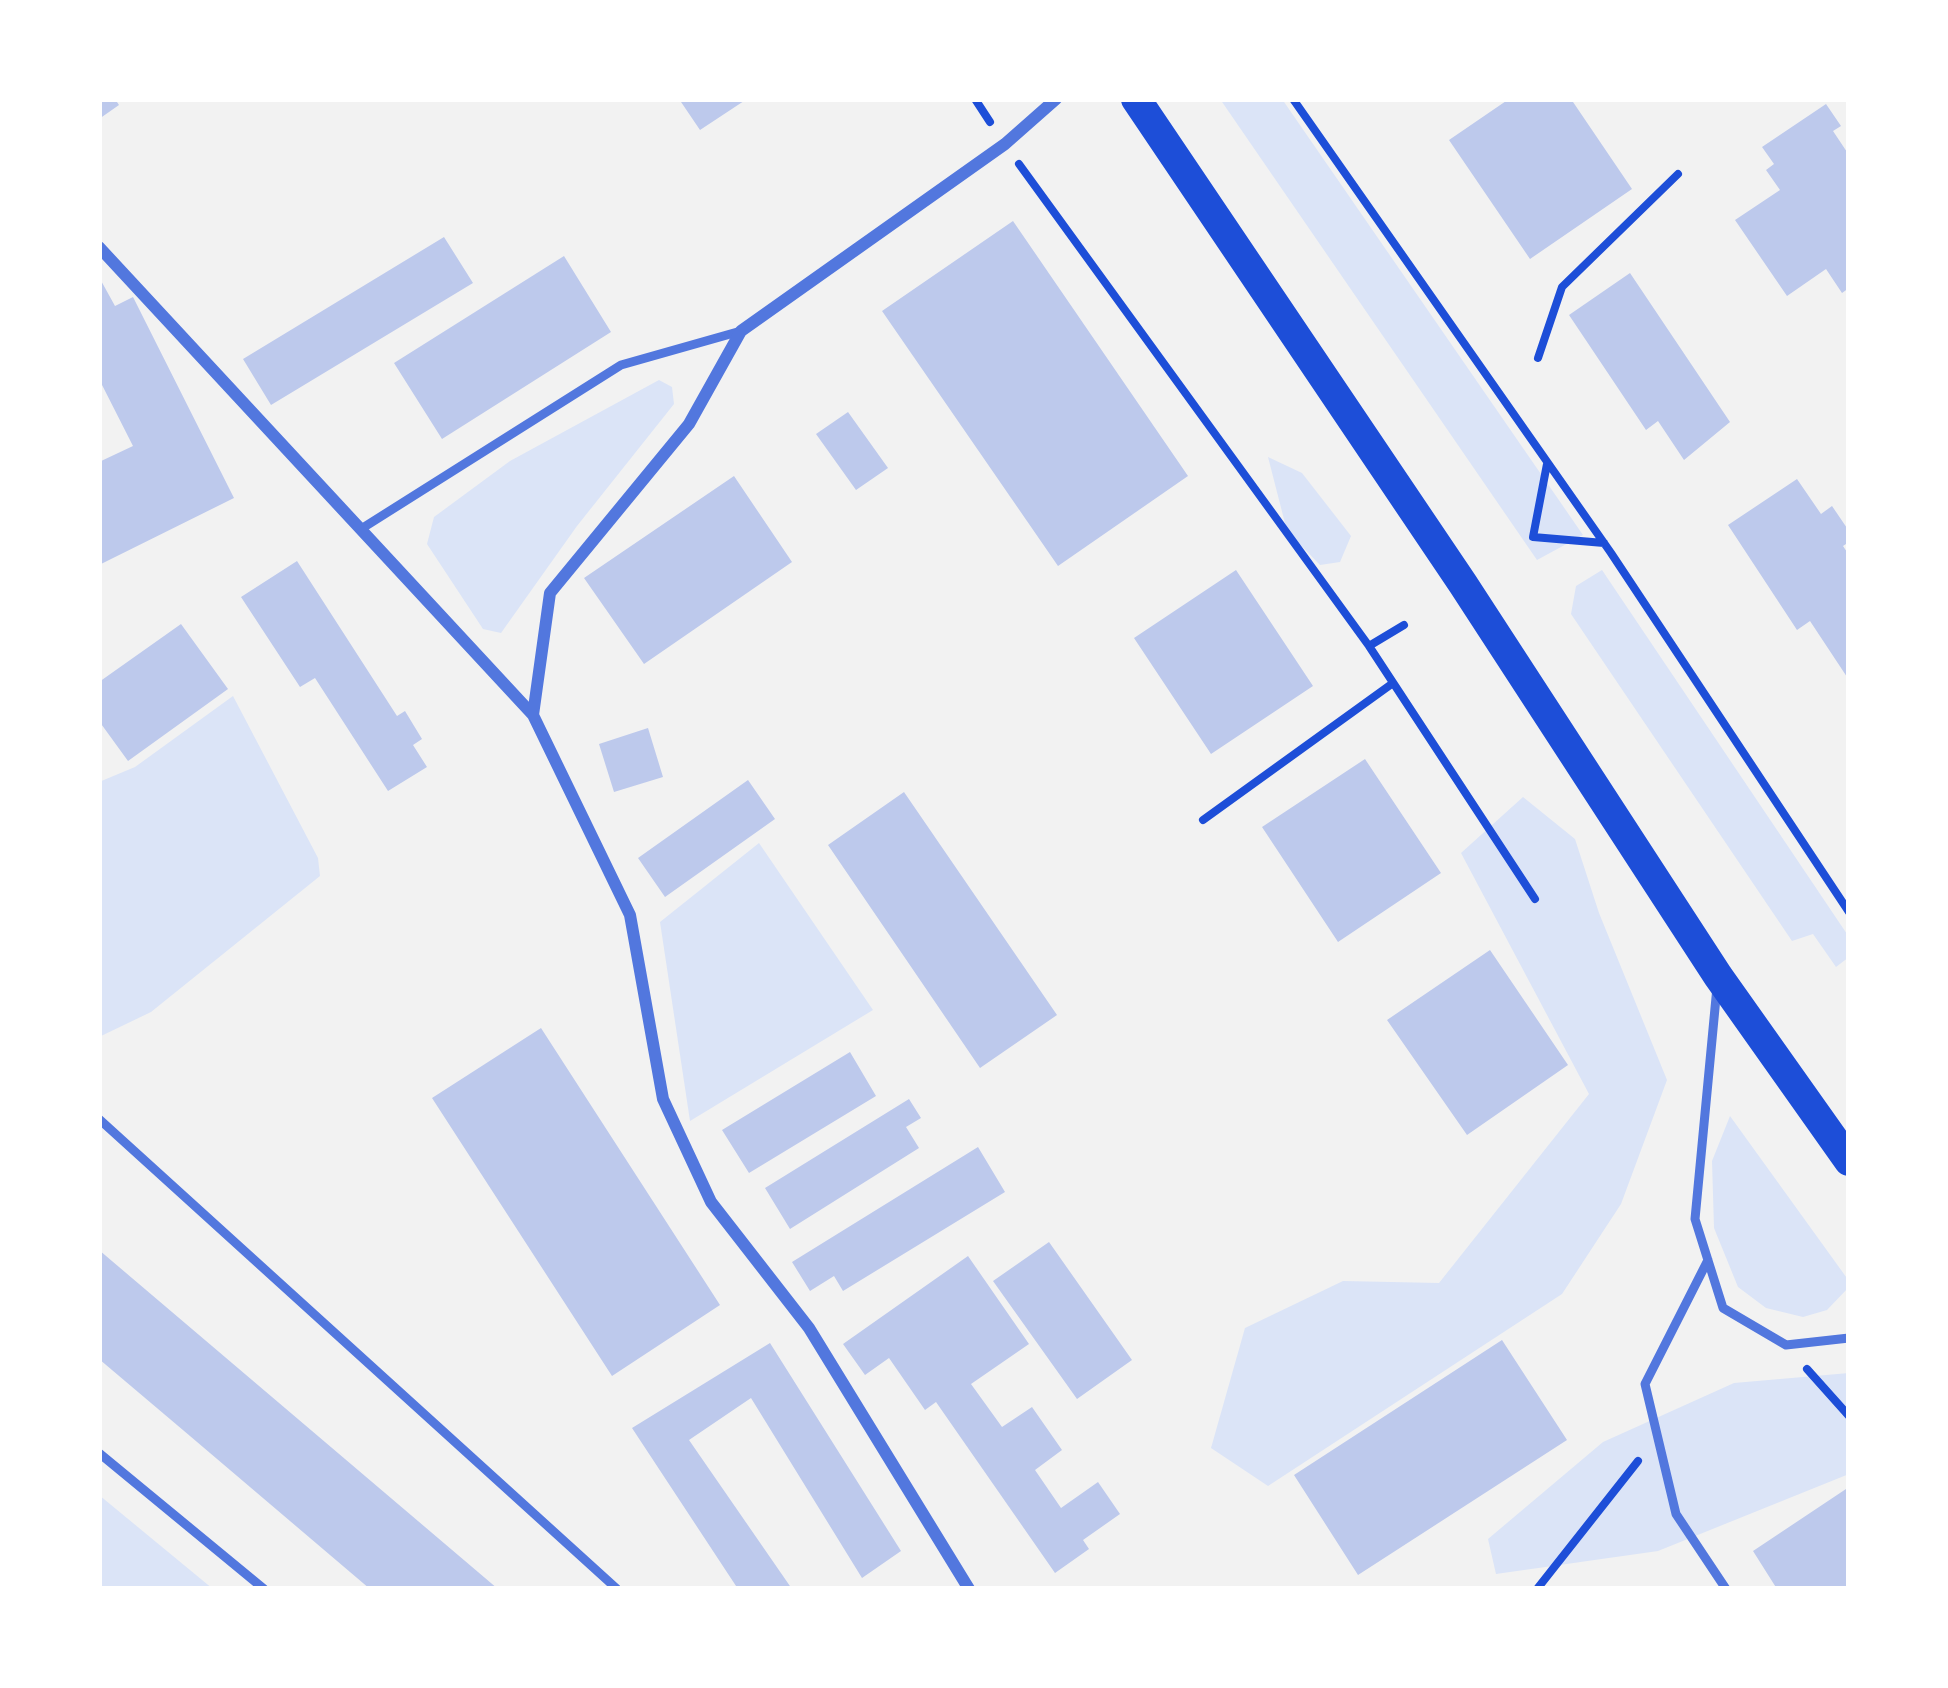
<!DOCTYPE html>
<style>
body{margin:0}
#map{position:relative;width:1948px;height:1688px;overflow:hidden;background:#f2f2f2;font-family:"PT Sans",sans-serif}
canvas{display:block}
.frame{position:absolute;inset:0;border:102px solid #fff;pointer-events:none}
</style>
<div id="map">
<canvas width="1948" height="1688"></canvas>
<div class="frame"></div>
</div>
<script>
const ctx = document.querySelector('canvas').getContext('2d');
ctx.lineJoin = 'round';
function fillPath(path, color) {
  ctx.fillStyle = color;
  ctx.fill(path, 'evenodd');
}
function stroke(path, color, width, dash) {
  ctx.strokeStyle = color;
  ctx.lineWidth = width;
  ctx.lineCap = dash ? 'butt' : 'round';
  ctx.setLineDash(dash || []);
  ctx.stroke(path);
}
fillPath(new Path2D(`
 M 1220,99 L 1282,99 L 1583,535 L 1537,560 Z
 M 659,380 L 672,387 L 674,404 L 577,526 L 501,633 L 483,629 L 427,544 L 434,517 L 510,461 Z
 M 1268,457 L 1302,473 L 1351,536 L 1340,562 L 1320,565 L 1287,531 Z
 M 1602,570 L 1849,937 L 1849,957 L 1836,967 L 1813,934 L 1792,941 L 1571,614 L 1576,586 Z
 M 233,696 L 318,858 L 320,876 L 151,1012 L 99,1037 L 99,782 L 135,767 Z
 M 1523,797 L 1575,839 L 1599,913 L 1667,1080 L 1621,1204 L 1562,1294 L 1268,1486 L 1211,1448 L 1245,1328 L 1343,1281 L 1439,1283 L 1589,1094 L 1461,853 Z
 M 759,843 L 873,1010 L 690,1121 L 660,922 Z
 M 1730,1116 L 1849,1281 L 1849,1287 L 1827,1310 L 1803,1317 L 1766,1308 L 1738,1287 L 1714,1228 L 1712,1161 Z
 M 1849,1373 L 1849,1474 L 1658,1551 L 1496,1574 L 1488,1539 L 1603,1442 L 1734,1383 Z
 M 99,1495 L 213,1589 L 99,1589 Z`), '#dbe4f7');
fillPath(new Path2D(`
 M 99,99 L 115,99 L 119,105 L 99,119 Z
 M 679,99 L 747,99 L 700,130 Z
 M 1509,99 L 1571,99 L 1632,189 L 1530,259 L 1449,140 Z
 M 1826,104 L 1841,126 L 1833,131 L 1849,155 L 1849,288 L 1842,293 L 1826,269 L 1787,296 L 1735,220 L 1780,190 L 1766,170 L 1774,164 L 1762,147 Z
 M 1013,221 L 1188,476 L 1058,566 L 882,311 Z
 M 444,237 L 473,283 L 271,405 L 243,359 Z
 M 564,256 L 611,332 L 442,439 L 394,363 Z
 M 1630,273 L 1730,422 L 1684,460 L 1658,421 L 1646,430 L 1569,315 Z
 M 99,277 L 115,306 L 133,297 L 234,498 L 99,565 L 99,462 L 133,446 L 99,379 Z
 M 848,412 L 888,468 L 856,490 L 816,434 Z
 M 734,476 L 792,562 L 644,664 L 584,578 Z
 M 1797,479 L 1821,514 L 1832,506 L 1849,531 L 1849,542 L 1843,546 L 1849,555 L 1849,680 L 1810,621 L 1797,630 L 1728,525 Z
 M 297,561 L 397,716 L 405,711 L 422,739 L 413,745 L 427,767 L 388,791 L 315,678 L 300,687 L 241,597 Z
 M 1236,570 L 1313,686 L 1211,754 L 1134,638 Z
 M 181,624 L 228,689 L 128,761 L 99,721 L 99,682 Z
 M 648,728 L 663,777 L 614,792 L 599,744 Z
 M 1365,759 L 1441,873 L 1338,942 L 1262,827 Z
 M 748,780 L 775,819 L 665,897 L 638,858 Z
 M 904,792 L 1057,1015 L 980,1068 L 828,845 Z
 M 1490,950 L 1568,1065 L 1467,1135 L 1387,1020 Z
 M 541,1028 L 720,1305 L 612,1376 L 432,1098 Z
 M 850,1052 L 876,1096 L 749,1173 L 722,1130 Z
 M 909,1099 L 921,1118 L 906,1127 L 919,1148 L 790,1229 L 765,1188 Z
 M 978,1147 L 1005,1192 L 843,1291 L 834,1276 L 810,1291 L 792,1262 Z
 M 1049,1242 L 1132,1360 L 1077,1399 L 993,1281 Z
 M 99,1250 L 498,1589 L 370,1589 L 190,1436 L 99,1359 Z
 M 968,1256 L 1029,1344 L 971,1384 L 1002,1427 L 1032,1407 L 1062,1450 L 1035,1470 L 1061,1508 L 1098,1482 L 1120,1514 L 1083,1540 L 1089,1549 L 1055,1573 L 936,1402 L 925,1410 L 889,1358 L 865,1375 L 843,1344 Z
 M 1502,1340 L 1567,1440 L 1358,1575 L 1294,1475 Z
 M 770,1343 L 901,1551 L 862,1578 L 751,1398 L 689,1440 L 792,1589 L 738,1589 L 632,1428 Z
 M 1849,1487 L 1849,1589 L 1777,1589 L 1753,1551 Z`), '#bdc9ec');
stroke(new Path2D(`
 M 975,99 L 990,122
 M 1293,99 L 1611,553 L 1849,912
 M 1019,164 L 1369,646 L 1535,899
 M 1538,358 L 1562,287 L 1678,174
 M 1547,464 L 1533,537 L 1604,543
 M 1369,646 L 1404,625
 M 1203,820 L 1393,683
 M 1807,1369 L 1849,1416
 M 1537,1589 L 1638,1461`), '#1d4ed8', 8);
stroke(new Path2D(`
 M 361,529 L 621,365 L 741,331
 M 1717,987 L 1695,1219 L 1723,1308 L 1786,1345 L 1849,1338
 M 99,1119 L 617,1589
 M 1708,1260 L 1645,1384 L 1676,1514 L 1726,1589
 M 99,1453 L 264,1589`), '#5277de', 9);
stroke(new Path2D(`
 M 99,247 L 533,715
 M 969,1589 L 809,1328 L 711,1202 L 663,1099 L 630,915 L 533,715 L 550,593 L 689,424 L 741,331 L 1005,144 L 1056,99`), '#5277de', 12);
stroke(new Path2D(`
 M 1136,99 L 1463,584 L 1718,976 L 1849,1161`), '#1d4ed8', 30);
</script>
